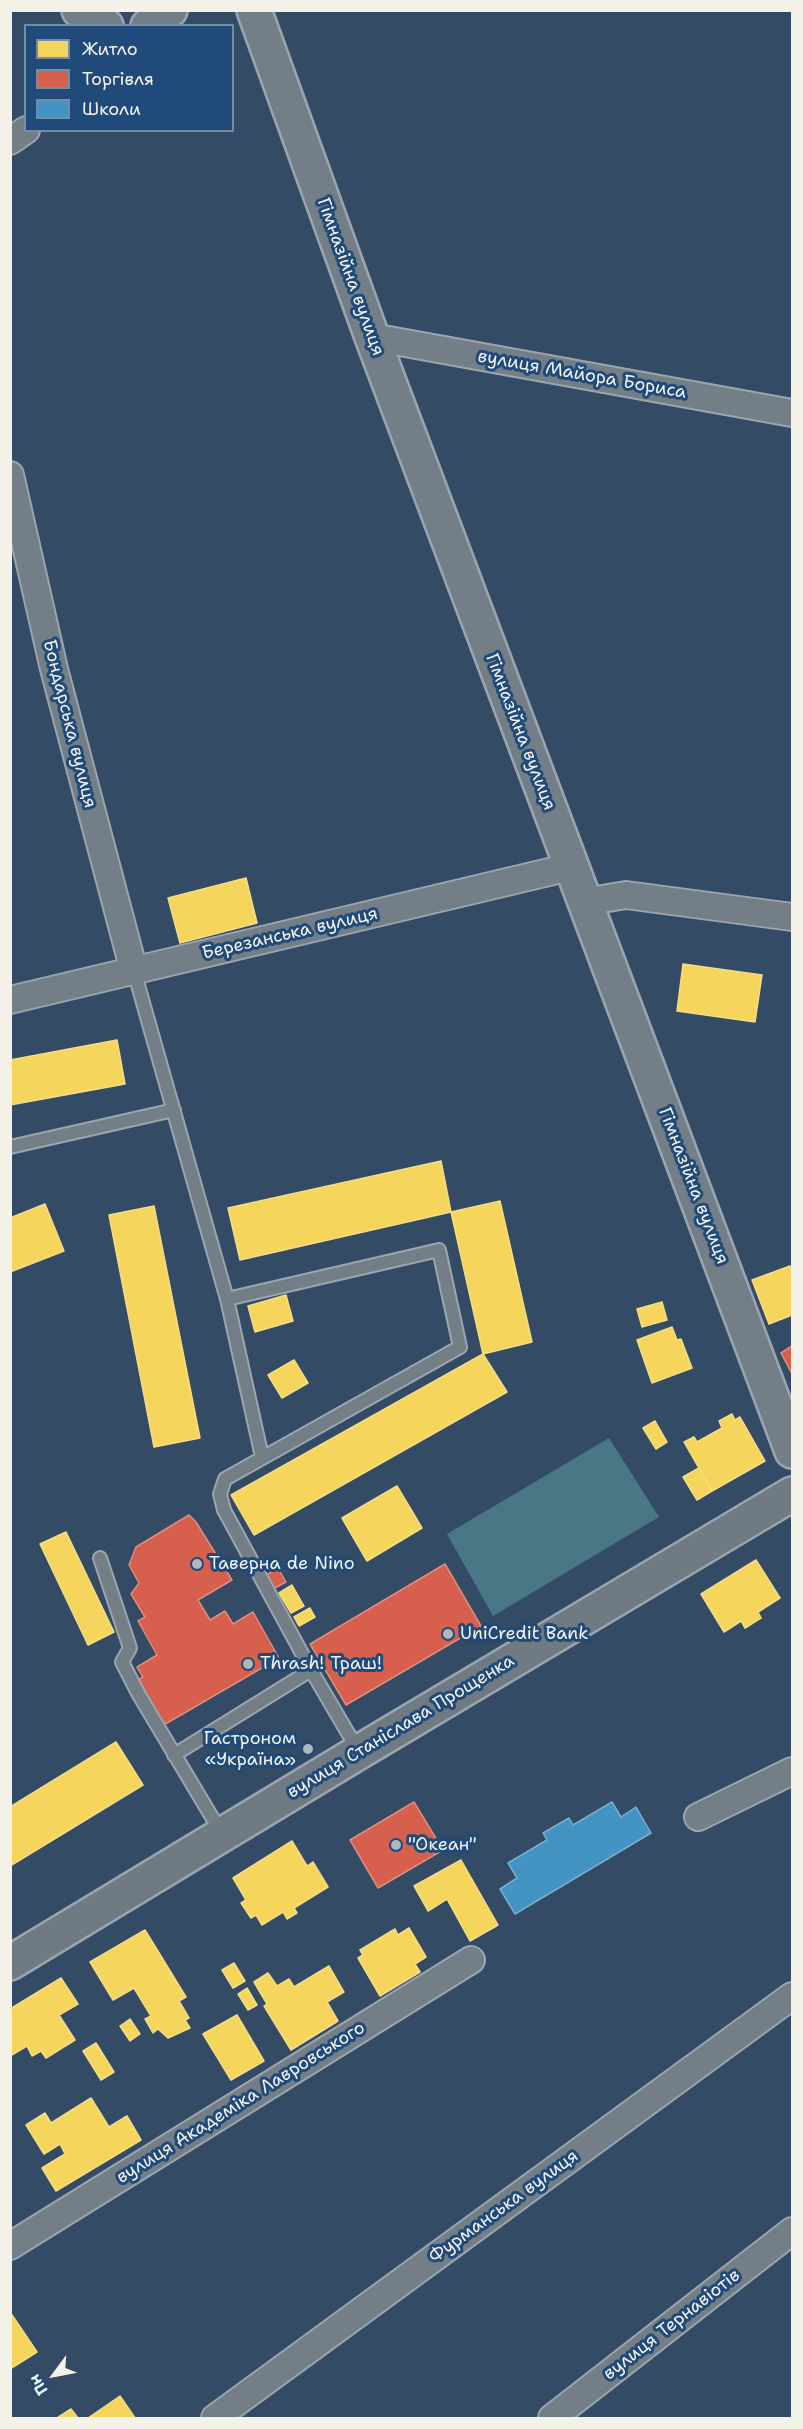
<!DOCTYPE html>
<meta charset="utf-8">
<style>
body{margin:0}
#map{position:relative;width:803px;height:2429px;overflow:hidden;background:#344b65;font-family:"Shantell Sans",sans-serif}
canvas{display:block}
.frame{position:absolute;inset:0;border:12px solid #f4f1e8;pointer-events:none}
.legend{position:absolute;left:24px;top:24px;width:210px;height:108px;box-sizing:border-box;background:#1f4a7a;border:2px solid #748da6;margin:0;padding:8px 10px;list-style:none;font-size:18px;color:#f4f1e8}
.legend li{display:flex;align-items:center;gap:12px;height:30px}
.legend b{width:30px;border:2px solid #748da6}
.north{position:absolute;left:24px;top:2345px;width:60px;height:60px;-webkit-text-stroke:4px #1f4a7a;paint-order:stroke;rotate:238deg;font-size:16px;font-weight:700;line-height:24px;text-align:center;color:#f4f1e8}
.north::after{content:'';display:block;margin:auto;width:21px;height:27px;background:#f4f1e8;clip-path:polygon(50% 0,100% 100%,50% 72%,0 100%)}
</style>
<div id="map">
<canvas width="803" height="2429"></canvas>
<div class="frame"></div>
<ul class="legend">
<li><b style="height:16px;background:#f6d55c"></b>Житло</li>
<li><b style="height:16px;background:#d6604d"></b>Торгівля</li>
<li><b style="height:16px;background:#4393c3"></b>Школи</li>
</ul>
<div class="north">Пн</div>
</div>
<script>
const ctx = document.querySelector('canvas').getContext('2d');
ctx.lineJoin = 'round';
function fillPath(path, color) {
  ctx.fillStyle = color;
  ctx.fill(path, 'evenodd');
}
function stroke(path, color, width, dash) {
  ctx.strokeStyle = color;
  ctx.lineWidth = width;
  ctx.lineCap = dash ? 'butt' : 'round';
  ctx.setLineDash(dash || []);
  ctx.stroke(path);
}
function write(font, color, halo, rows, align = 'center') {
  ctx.font = font + ' "Shantell Sans",sans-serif';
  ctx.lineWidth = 6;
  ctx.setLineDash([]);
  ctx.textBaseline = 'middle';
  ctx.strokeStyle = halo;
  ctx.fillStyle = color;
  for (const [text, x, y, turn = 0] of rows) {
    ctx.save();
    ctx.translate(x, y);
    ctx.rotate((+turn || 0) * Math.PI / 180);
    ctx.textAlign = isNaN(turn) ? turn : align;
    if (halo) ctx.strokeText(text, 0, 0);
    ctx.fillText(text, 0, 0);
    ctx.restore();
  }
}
fillPath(new Path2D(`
 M 609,1438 L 659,1517 L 493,1616 L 447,1534 Z`), '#4a7785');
const homes = new Path2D(`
 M 246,878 L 257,923 L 180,943 L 168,898 Z
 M 683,964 L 762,975 L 755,1022 L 677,1011 Z
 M 117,1040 L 125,1084 L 10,1105 L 10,1060 Z
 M 441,1161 L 451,1212 L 240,1260 L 228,1208 Z
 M 500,1201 L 532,1342 L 483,1354 L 451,1212 Z
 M 45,1204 L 64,1251 L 10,1272 L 10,1218 Z
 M 154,1206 L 200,1438 L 154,1447 L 109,1215 Z
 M 790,1266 L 792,1273 L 792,1315 L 769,1324 L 752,1280 Z
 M 286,1295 L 293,1321 L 255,1332 L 248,1306 Z
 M 662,1302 L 667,1320 L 642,1327 L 637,1309 Z
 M 672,1327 L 677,1340 L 681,1339 L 692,1368 L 652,1383 L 637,1340 Z
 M 483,1354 L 507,1392 L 254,1535 L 231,1495 Z
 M 294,1360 L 308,1383 L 282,1398 L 268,1375 Z
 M 732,1414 L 735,1420 L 740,1417 L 765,1461 L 712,1491 L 684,1442 L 694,1437 L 697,1442 L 722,1428 L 719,1421 Z
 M 655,1421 L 667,1442 L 656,1449 L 643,1428 Z
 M 699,1468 L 712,1491 L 697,1500 L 683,1477 Z
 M 397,1486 L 422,1528 L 367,1561 L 342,1518 Z
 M 66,1532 L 114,1632 L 88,1645 L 40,1544 Z
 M 756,1560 L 780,1598 L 758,1612 L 761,1618 L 745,1628 L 741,1621 L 724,1632 L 701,1594 Z
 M 292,1585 L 304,1606 L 291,1613 L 279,1593 Z
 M 310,1608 L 315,1617 L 299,1626 L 294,1617 Z
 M 116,1742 L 143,1785 L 10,1866 L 10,1807 Z
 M 292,1841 L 307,1866 L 313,1862 L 328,1887 L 294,1908 L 297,1913 L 287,1919 L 283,1912 L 262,1925 L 256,1915 L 251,1918 L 241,1903 L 246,1900 L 233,1878 Z
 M 461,1860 L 498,1925 L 470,1941 L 447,1899 L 428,1911 L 414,1886 Z
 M 409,1928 L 426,1957 L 415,1964 L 420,1972 L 380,1996 L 358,1958 L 363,1955 L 360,1950 L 395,1929 L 398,1935 Z
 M 145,1930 L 186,1997 L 179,2001 L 189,2018 L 185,2020 L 190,2028 L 168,2038 L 158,2029 L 153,2033 L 145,2019 L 151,2016 L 134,1988 L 113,2000 L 90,1962 Z
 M 234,1963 L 245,1981 L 233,1988 L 222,1970 Z
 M 329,1966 L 344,1992 L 327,2002 L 338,2021 L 291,2050 L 264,2006 L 267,2004 L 254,1982 L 268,1973 L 277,1986 L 289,1979 L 294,1987 Z
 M 61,1978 L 78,2004 L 59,2015 L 75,2040 L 46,2058 L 41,2051 L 32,2056 L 27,2046 L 10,2056 L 10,2009 Z
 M 247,1988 L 257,2005 L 248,2010 L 238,1994 Z
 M 237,2015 L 264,2061 L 231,2080 L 203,2034 Z
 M 130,2019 L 140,2034 L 130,2041 L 120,2026 Z
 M 96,2043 L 114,2072 L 101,2080 L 83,2051 Z
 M 91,2098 L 109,2127 L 127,2116 L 141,2140 L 56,2191 L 42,2168 L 65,2154 L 60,2144 L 44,2154 L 26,2125 L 45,2113 L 51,2123 Z
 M 10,2312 L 37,2352 L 10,2369 Z
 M 120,2396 L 135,2418 L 88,2418 Z
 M 71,2409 L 78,2418 L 57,2418 Z`);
fillPath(homes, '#f6d55c');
stroke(homes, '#f5dd86', 1.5);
const shops = new Path2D(`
 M 792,1346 L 792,1374 L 781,1353 Z
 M 189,1515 L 196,1522 L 232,1580 L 198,1600 L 210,1620 L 225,1611 L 233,1624 L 253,1612 L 279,1658 L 162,1726 L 136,1681 L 143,1677 L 137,1667 L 157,1655 L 138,1621 L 145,1617 L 131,1594 L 139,1583 L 129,1565 L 136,1547 Z
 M 445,1564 L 481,1626 L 346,1705 L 310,1644 Z
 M 278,1568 L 286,1582 L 273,1589 L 265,1576 Z
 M 414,1802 L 443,1850 L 378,1888 L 350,1840 Z`);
fillPath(shops, '#d6604d');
stroke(shops, '#df8c7c', 1.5);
const schools = new Path2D(`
 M 612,1802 L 621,1817 L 636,1807 L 651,1833 L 515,1914 L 500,1889 L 517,1878 L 508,1863 L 547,1840 L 543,1833 L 569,1818 L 573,1825 Z`);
fillPath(schools, '#4393c3');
stroke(schools, '#78afce', 1.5);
const lane = new Path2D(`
 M 134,971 L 227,1299 L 262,1457
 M 10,1147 L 174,1110
 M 227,1299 L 439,1250 L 460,1347 L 225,1479 L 220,1494 L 224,1510 L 311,1670 L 359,1752
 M 100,1558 L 130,1648 L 122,1662 L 139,1695 L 222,1834
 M 174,1755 L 311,1670`);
const street = new Path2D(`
 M 10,141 L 26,130
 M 372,337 L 792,413
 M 10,475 L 54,669 L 134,971
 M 584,902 L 626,895 L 792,917
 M 10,1000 L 570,867
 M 698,1817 L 792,1771
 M 10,2246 L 471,1960
 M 215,2418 L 792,1996
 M 552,2418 L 792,2231`);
const secondary = new Path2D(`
 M 79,10 L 106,26
 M 254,10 L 372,337 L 792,1451
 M 148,26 L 170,10`);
const primary = new Path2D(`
 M 10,1963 L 359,1752 L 792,1494`);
stroke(lane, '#9ba5af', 16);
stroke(street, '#9ba5af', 30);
stroke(secondary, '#9ba5af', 38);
stroke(primary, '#9ba5af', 38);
stroke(lane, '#737e87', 12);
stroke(street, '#737e87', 26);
stroke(secondary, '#737e87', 33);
stroke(primary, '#6f7a83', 33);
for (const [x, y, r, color] of [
 [197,1564,6,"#b1b7ba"],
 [448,1634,6,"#b1b7ba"],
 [248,1664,6,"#b1b7ba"],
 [308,1749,6,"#b1b7ba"],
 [396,1845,6,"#b1b7ba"]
]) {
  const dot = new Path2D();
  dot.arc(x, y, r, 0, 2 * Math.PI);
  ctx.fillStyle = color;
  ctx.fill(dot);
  stroke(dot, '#1f4a7a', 2);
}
write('18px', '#f4f1e8', '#1f4a7a', [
 ["Гімназійна вулиця",350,277,70],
 ["вулиця Майора Бориса",582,375,10],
 ["Бондарська вулиця",69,724,76],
 ["Гімназійна вулиця",520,732,69],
 ["Березанська вулиця",290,934,-13],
 ["Гімназійна вулиця",693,1186,69],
 ["вулиця Станіслава Прощенка",401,1727,-31],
 ["вулиця Академіка Лавровського",241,2103,-32],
 ["Фурманська вулиця",504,2207,-36],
 ["вулиця Тернавіотів",672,2325,-38]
]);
write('18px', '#f4f1e8', '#1f4a7a', [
 ["Таверна de Nino",209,1564],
 ["UniCredit Bank",460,1634],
 ["Thrash! Траш!",260,1664],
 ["Гастроном",296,1739,"right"],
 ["«Україна»",296,1760,"right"],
 ["\"Океан\"",408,1845]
], 'left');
</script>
